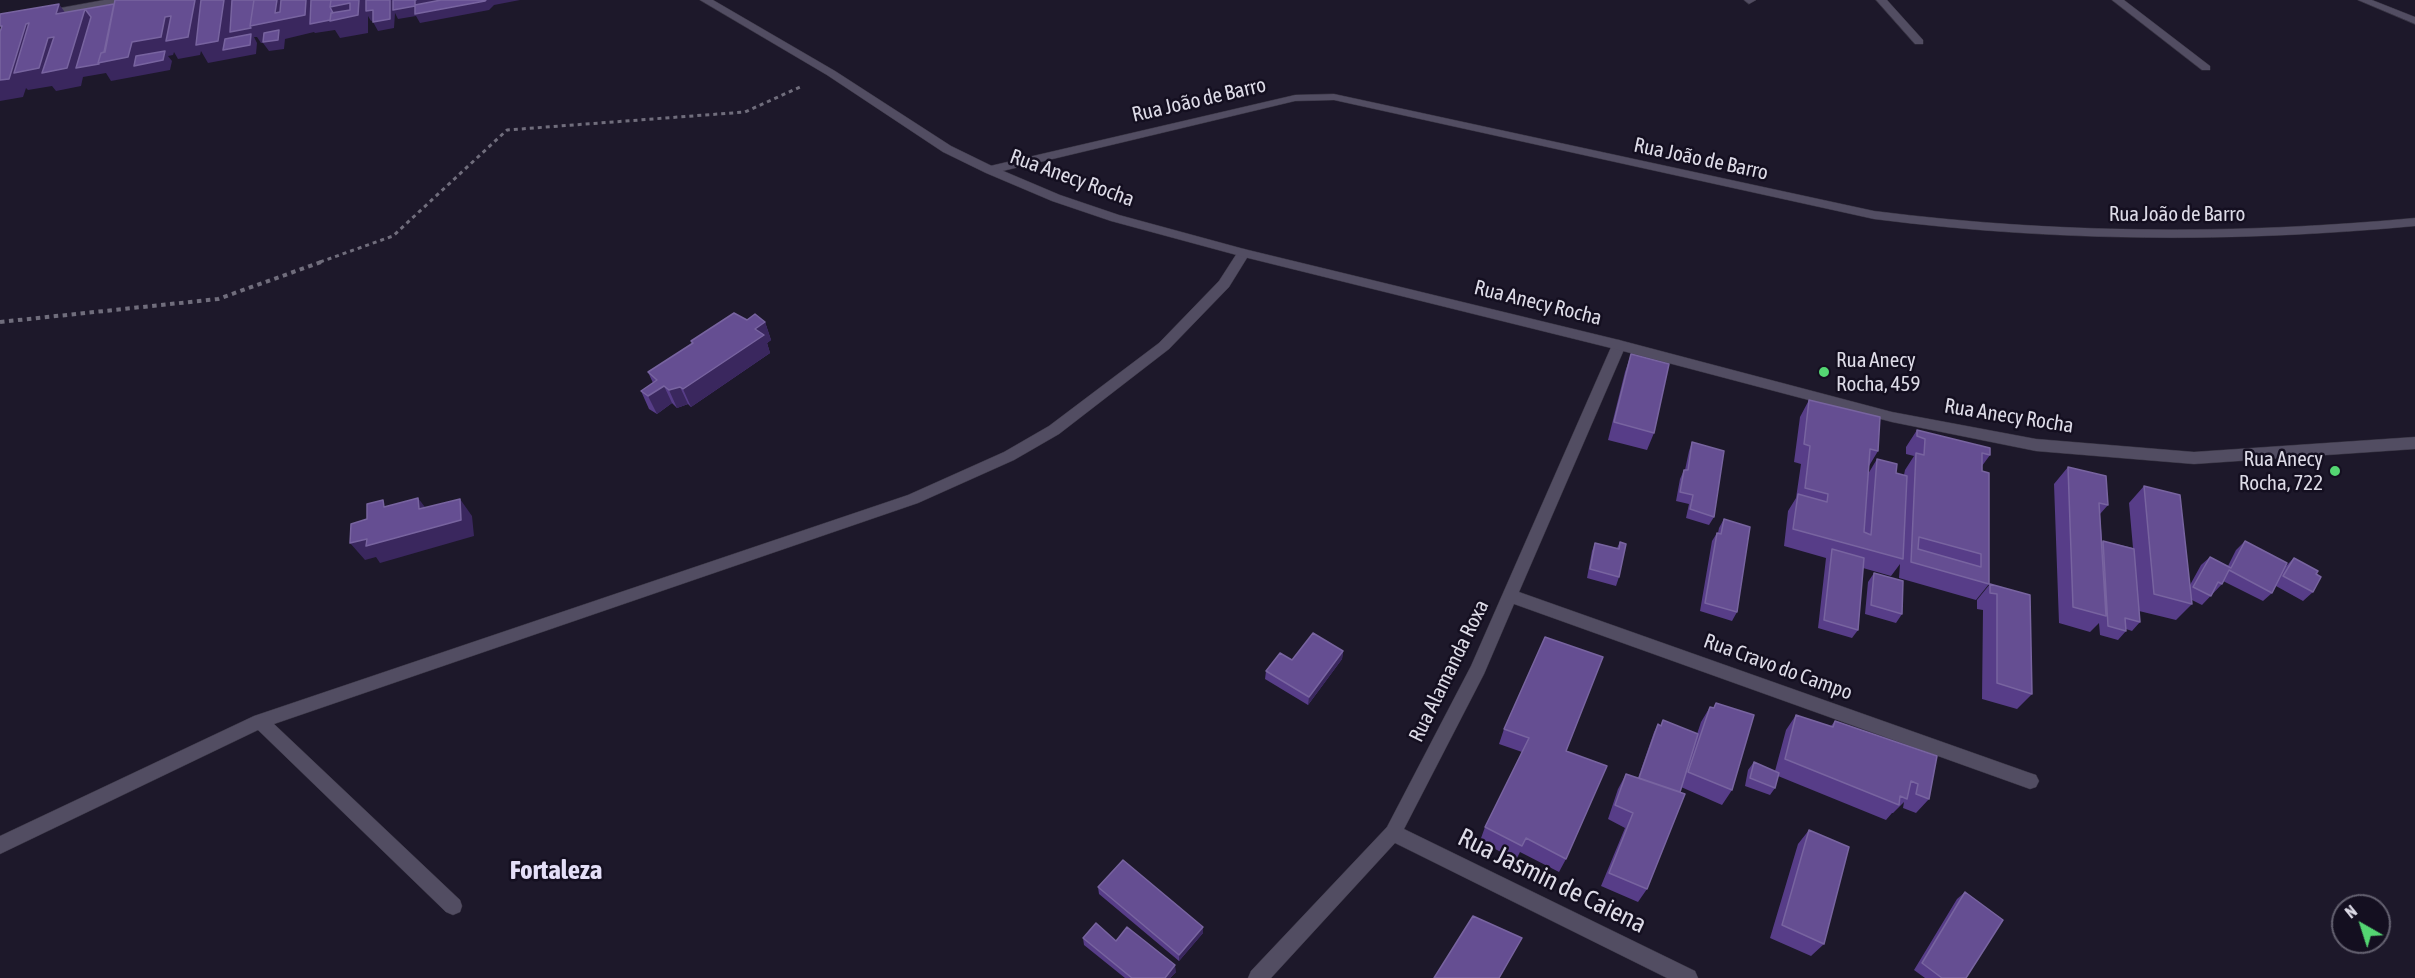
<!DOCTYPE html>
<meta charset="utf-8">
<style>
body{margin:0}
#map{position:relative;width:2415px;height:978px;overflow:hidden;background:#1d182a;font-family:"Asap Condensed",sans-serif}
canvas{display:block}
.north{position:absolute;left:2331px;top:894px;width:60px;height:60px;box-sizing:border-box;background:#140f20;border:2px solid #646170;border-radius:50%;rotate:321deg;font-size:16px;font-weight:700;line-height:24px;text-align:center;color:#dddbe7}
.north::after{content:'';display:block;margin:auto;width:21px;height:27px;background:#54d672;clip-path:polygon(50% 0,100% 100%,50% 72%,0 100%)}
</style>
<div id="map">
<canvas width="2415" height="978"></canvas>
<div class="north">N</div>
</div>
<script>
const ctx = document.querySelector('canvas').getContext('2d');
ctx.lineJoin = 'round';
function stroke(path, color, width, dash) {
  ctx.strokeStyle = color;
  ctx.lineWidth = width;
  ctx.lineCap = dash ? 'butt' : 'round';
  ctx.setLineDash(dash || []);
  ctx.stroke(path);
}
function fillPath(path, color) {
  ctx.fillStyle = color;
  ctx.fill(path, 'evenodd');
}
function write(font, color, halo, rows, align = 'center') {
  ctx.font = font + ' "Asap Condensed",sans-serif';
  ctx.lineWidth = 5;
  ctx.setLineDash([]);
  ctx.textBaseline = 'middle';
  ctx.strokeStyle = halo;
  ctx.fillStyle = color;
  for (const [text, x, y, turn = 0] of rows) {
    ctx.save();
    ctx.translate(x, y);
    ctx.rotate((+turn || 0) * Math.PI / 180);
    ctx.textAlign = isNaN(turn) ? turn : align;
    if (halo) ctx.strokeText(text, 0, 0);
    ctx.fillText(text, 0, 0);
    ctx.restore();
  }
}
const service = new Path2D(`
 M 1876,0 L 1887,0 L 1923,40 L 1923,44 L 1915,44 Z
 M 2112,0 L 2124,0 L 2210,66 L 2210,70 L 2202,70 Z
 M 1244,249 L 1250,253 L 1229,287 L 1169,349 L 1059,434 L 1014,460 L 918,503 L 274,724 L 460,900 L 462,906 L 460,912 L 453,915 L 446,912 L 258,730 L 0,854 L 0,836 L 254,716 L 908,495 L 1004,452 L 1049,426 L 1159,343 L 1219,281 L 1239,250 Z`);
const minor = new Path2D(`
 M 104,0 L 126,0 L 121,3 L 44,17 L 39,14 L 44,11 Z
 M 1744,0 L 1756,0 L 1749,4 Z
 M 2358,0 L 2372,0 L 2415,17 L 2415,24 Z
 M 1334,94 L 1874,211 C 2056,234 2232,235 2415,218 L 2415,226 C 2232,243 2056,242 1874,219 L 1334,100 L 1295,101 L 990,174 L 984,170 L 990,166 L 1295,95 Z
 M 1619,340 L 1626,345 L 1519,592 L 2030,773 L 2036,775 L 2039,781 L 2036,787 L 2030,789 L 1514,604 L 1484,674 L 1404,829 L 1695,971 L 1698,978 L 1667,978 L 1395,843 L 1271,978 L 1248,978 L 1251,971 L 1387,827 L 1471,666 L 1612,345 Z`);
const tertiary = new Path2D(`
 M 700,0 L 713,0 L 835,71 L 951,146 L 994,167 L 1060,195 L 1119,215 L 1244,249 L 1619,340 L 1892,412 L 2036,439 L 2194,452 L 2415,437 L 2415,449 L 2194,464 L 2036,451 L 1892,422 L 1619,350 L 1244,257 L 1111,221 L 1052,201 L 986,173 L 943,152 L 827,75 Z`);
stroke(service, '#373341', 1);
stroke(minor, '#373341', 1);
stroke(tertiary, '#373341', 1);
stroke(new Path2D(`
 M 320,262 L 393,236 L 507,130 L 745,112 L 800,87`), '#706d7c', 3, [4, 4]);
stroke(new Path2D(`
 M 0,322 L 218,299 L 324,261`), '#706d7c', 4, [4.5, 4.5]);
fillPath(service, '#524d62');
fillPath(minor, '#524d62');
fillPath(tertiary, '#524d62');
fillPath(new Path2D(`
 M 747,320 L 765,322 L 771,340 L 767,343 L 770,353 L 691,407 L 688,404 L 677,408 L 672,403 L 657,414 L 649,409 L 641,391 L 653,383 L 648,372 L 692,344 L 691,341 Z
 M 1631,354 L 1654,433 L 1647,450 L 1608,440 L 1625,372 Z
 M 1809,400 L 1878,451 L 1869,466 L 1868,474 L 1877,459 L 1896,473 L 1904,475 L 1905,470 L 1914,456 L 1906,454 L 1906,447 L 1917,430 L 1990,455 L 1982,466 L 1989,584 L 1976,600 L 1899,578 L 1900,564 L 1891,576 L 1863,568 L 1858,630 L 1852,638 L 1818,628 L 1826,558 L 1784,546 L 1788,511 L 1796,498 L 1801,464 L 1794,462 L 1800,417 Z
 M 1692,442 L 1714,517 L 1709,525 L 1686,518 L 1689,504 L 1676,501 L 1680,479 L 1684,470 L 1685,470 L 1689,451 Z
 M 2068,467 L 2108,505 L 2100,514 L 2102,542 L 2103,541 L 2133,548 L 2129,503 L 2144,486 L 2190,585 L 2201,565 L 2210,557 L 2228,566 L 2236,550 L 2245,541 L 2286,566 L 2294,558 L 2316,574 L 2313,592 L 2303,601 L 2276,586 L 2272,593 L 2263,601 L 2223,581 L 2222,584 L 2202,605 L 2192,600 L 2192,604 L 2176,620 L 2139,611 L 2140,622 L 2132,631 L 2126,629 L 2126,631 L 2118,640 L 2100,635 L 2099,623 L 2090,632 L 2059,623 L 2054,484 Z
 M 1724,519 L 1737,612 L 1732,621 L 1700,611 L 1712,541 L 1717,533 L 1718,533 L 1719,528 Z
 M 1620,542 L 1619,577 L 1616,586 L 1587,578 L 1592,551 L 1595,543 L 1617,548 Z
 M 1874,573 L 1902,614 L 1896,623 L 1865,614 L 1868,582 Z
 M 1990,584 L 2030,595 L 2032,694 L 2017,709 L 1982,699 L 1983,610 L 1977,609 L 1977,600 Z
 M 1343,651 L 1342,659 L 1308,705 L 1265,679 L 1266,671 L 1292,660 Z
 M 1716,703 L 1732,790 L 1722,805 L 1681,787 L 1647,889 L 1638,902 L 1601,886 L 1625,828 L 1608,819 L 1618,789 L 1626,774 L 1638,778 L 1654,732 L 1658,724 L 1660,726 L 1663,720 L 1697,734 L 1701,722 L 1710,707 L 1713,708 Z
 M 1796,715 L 1831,726 L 1835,721 L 1937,756 L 1929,799 L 1916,813 L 1903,808 L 1904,802 L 1893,813 L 1892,813 L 1886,820 L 1778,776 L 1775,788 L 1770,795 L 1745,786 L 1748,770 L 1754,762 L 1775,771 L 1786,730 Z
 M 1504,729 L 1566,751 L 1566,859 L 1559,872 L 1520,852 L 1516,860 L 1480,841 L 1485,827 L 1522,752 L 1499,744 Z
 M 1809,830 L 1824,944 L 1811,956 L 1770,938 L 1798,844 Z
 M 1098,887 L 1203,933 L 1179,961 L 1099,894 Z
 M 1965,892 L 1966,978 L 1925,978 L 1914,970 L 1957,899 Z
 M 1083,938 L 1116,941 L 1176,972 L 1170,978 L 1125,978 L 1084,945 Z`), '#573d88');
fillPath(new Path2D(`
 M 195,0 L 238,0 L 250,26 L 275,13 L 277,0 L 317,0 L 330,7 L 359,0 L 369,0 L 378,19 L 371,21 L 368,16 L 368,33 L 340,38 L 335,30 L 315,33 L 314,32 L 285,39 L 284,49 L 269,51 L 263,43 L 261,43 L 257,37 L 254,37 L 257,43 L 256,54 L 208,63 L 201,51 L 200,55 L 178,59 L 174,52 L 173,55 L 168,56 L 172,61 L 170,70 L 111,81 L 106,73 L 83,77 L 81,86 L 56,91 L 52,86 L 28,90 L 26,88 L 23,97 L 0,101 L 0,80 L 26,24 L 56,14 L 59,4 L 71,21 L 85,9 L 97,27 L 98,63 L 112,18 L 132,42 L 165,17 ZM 233,36 L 236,41 L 231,48 Z
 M 390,0 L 395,0 L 415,5 L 415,0 L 520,0 L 494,5 L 489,10 L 420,23 L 416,16 L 398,19 L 395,13 L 394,28 L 378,31 L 373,22 Z
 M 765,322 L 771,340 L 767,343 L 770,353 L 691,407 L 683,389 L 755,329 Z
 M 664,386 L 672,403 L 657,414 L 648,396 Z
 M 680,387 L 688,404 L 677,408 L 669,390 Z
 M 418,498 L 431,515 L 419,509 Z
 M 460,499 L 472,516 L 474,536 L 380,563 L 376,557 L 365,560 L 350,543 Z
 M 1343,651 L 1342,659 L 1308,705 L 1309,697 Z
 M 1203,927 L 1203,933 L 1179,961 L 1179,955 Z
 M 1175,965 L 1176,972 L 1170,978 L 1165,978 Z`), '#3a275e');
const building = new Path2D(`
 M 115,0 L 195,0 L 188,37 L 166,41 L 171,16 L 165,17 L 161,37 L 132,42 L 128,57 L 98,63 L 101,53 L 105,52 Z
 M 201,0 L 224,0 L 218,41 L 196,45 Z
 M 232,0 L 254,0 L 250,26 L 251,28 L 230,32 Z
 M 254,0 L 277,0 L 275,13 L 280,12 L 281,0 L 306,0 L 305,15 L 250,26 Z
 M 311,0 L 331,0 L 330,7 L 333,13 L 331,13 L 330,20 L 310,24 Z
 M 331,0 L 359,0 L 358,15 L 330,21 L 331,13 L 350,10 L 350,3 L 330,7 Z
 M 366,0 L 390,0 L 390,19 L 373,22 L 373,10 L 366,11 Z
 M 393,0 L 416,0 L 415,0 L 415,5 L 441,0 L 486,0 L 485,1 L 415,14 L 415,6 L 393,10 Z
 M 59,4 L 56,14 L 85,9 L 67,68 L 42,73 L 54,37 L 48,38 L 39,68 L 14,73 L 29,23 L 26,24 L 9,79 L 0,80 L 0,32 L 2,26 L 0,26 L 0,14 Z
 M 114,4 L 108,33 L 104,52 L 101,53 L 98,63 L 99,64 L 76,68 L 91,17 L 85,9 Z
 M 279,30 L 278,40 L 263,42 L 264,33 Z
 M 251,34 L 250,45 L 223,50 L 225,39 Z
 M 165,51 L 163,60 L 134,66 L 136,56 Z
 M 734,313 L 747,320 L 755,314 L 765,322 L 755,329 L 764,335 L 683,389 L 680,387 L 669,390 L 664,386 L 648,396 L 641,391 L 657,380 L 648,372 L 693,343 L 691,341 Z
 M 1631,354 L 1669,364 L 1654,433 L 1614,422 Z
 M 1809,400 L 1880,417 L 1878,451 L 1870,449 L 1864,532 L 1871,535 L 1877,459 L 1897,464 L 1896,473 L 1907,476 L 1903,559 L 1793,529 L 1798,494 L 1827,502 L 1828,494 L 1805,488 L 1810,446 L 1804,444 Z
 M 1917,430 L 1990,448 L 1990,455 L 1982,453 L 1982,471 L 1989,473 L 1989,584 L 1911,562 L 1916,453 L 1924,455 L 1925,439 L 1917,436 ZM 1919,537 L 1981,554 L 1981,567 L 1918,549 Z
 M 1692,442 L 1724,451 L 1714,517 L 1690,509 L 1693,495 L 1680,492 L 1684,470 L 1688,470 Z
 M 2068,467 L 2106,476 L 2108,505 L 2099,503 L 2106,616 L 2073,607 Z
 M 2144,486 L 2180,495 L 2192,604 L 2154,594 Z
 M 418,498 L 419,509 L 460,499 L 461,520 L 366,546 L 367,539 L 350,543 L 351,524 L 367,519 L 367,504 L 383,500 L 384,507 Z
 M 1724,519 L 1750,527 L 1737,612 L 1705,603 L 1717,533 L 1721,534 Z
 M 2103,541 L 2134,549 L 2140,622 L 2125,618 L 2126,631 L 2108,626 Z
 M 2245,541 L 2287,563 L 2272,593 L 2229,570 L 2222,584 L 2218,582 L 2211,596 L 2193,587 L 2210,557 L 2231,568 Z
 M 1620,542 L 1626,544 L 1619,577 L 1590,569 L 1595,543 L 1619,549 Z
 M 1832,549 L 1864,558 L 1858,630 L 1824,620 Z
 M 2294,558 L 2318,571 L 2316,574 L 2321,577 L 2313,592 L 2283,576 Z
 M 1874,573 L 1903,581 L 1902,614 L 1871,605 Z
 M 1990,584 L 2030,595 L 2032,694 L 1997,683 L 1997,594 L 1990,593 Z
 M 1313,633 L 1343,651 L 1309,697 L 1266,671 L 1280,653 L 1292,660 Z
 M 1545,637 L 1603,657 L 1566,751 L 1607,766 L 1566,859 L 1526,838 L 1522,846 L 1485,827 L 1529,738 L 1504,729 Z
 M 1716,703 L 1754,715 L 1732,790 L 1688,772 L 1710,707 L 1714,708 Z
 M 1796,715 L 1833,727 L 1835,721 L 1937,756 L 1929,799 L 1916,794 L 1918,784 L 1911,781 L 1907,799 L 1900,796 L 1899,805 L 1785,759 Z
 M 1663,720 L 1698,734 L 1680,792 L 1639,778 L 1658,724 L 1661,726 Z
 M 1754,762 L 1779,773 L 1775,788 L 1750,778 Z
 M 1626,774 L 1685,794 L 1647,889 L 1609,873 L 1633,813 L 1615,805 Z
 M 1809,830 L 1849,847 L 1824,944 L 1782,925 Z
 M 1123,860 L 1203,927 L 1179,955 L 1098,887 Z
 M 1965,892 L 2003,920 L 1966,978 L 1942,978 L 1922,963 Z
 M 1473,916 L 1522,938 L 1499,978 L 1434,978 Z
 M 1096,923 L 1116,941 L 1127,927 L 1175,965 L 1165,978 L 1132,978 L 1083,938 Z`);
fillPath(building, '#654e92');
stroke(building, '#7864a0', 1.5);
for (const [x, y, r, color] of [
 [1824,372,6,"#54d672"],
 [2335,471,6,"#54d672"]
]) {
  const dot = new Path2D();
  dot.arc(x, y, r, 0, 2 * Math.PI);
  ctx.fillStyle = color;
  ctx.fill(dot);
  stroke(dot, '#140f20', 2);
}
write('21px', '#dddbe7', '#140f20', [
 ["Rua João de Barro",1199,100,-13],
 ["Rua João de Barro",1701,159,12],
 ["Rua Anecy Rocha",1072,178,20],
 ["Rua João de Barro",2177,214],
 ["Rua Anecy Rocha",1538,303,14],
 ["Rua Anecy Rocha",2009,416,9],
 ["Rua Cravo do Campo",1778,667,20],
 ["Rua Alamanda Roxa",1449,671,-64]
]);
write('21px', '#dddbe7', '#140f20', [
 ["Rua Anecy",1836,360],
 ["Rocha, 459",1836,384],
 ["Rua Anecy",2323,459,"right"],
 ["Rocha, 722",2323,483,"right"]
], 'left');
write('26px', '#dddbe7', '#140f20', [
 ["Rua Jasmin de Caiena",1552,881,26]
]);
write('bold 27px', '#e4dff8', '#140f20', [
 ["Fortaleza",556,870]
]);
</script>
